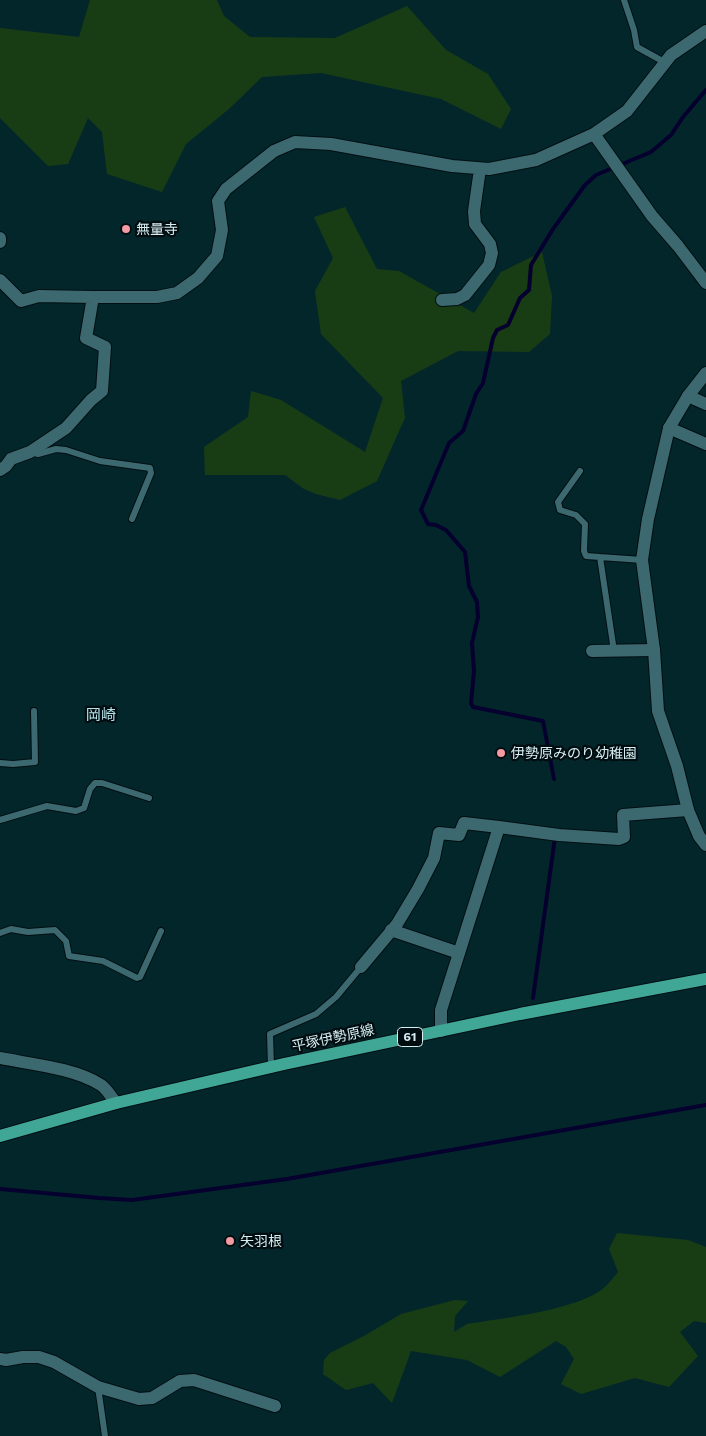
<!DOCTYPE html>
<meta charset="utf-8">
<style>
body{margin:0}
canvas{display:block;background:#03262b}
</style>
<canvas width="706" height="1436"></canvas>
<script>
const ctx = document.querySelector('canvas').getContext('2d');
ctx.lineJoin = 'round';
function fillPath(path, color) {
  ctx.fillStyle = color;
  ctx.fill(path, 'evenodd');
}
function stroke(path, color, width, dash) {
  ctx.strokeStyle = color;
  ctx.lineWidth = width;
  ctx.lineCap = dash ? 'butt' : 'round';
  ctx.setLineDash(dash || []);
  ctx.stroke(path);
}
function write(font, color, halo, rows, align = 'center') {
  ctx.font = font + ' Commissioner,"Noto Sans JP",sans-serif';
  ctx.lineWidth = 4.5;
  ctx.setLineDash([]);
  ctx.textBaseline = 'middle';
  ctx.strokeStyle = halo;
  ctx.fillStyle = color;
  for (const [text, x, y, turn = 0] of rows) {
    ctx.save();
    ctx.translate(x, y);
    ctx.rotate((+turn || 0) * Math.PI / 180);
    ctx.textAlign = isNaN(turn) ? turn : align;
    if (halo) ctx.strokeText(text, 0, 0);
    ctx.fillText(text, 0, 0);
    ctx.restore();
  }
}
fillPath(new Path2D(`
 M 90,0 L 217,0 L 224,16 L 250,37 L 335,38 L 407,6 L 446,50 L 488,74 L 511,109 L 501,129 L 441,99 L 321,73 L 262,77 L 229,109 L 186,144 L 162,192 L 107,174 L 102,132 L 88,118 L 68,164 L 48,166 L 0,118 L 0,28 L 79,37 Z
 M 345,207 L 377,269 L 399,271 L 474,313 L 501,272 L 542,252 L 552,296 L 550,334 L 529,352 L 458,351 L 401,381 L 405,418 L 399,431 L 377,481 L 340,500 L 316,494 L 304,489 L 285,475 L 205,475 L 204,447 L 248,417 L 251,391 L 281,400 L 365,452 L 383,398 L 321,334 L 315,291 L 333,258 L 314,217 Z
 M 617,1233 L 688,1240 L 706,1247 L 706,1323 L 694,1321 L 680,1332 L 698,1356 L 669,1387 L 635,1378 L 581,1394 L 561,1384 L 574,1359 L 566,1347 L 556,1341 L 500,1377 L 467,1360 L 411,1351 L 392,1403 L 373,1383 L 346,1390 L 323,1374 L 324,1360 L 330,1353 L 364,1336 L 401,1314 L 455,1300 L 468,1301 L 455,1316 L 454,1332 L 467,1324 C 503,1318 579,1310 605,1287 C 610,1282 614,1277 618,1272 L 609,1249 Z`), '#183d14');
stroke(new Path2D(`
 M 554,779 L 543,721 L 473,707 L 471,703 L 474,671 L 472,643 L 478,617 L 477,602 L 469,586 L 465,552 L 446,530 L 436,525 L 428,524 L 421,510 L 449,443 L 463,431 L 476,394 L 483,383 L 493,338 L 497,330 L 508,325 L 520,298 L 529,290 L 531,265 L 553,229 L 585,185 L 596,175 L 651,152 L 671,135 L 683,117 L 706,90
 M 533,998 L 555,837
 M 0,1189 L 99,1198 L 132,1200 L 287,1179 L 706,1105`), '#05002e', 4);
const lane = new Path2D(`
 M 624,0 L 634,30 L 637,47 L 666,63
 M 31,452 L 38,454 L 56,449 L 66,450 L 100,461 L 150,468 L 151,473 L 132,519
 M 580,471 L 558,502 L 560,510 L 576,515 L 585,524 L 584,551 L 586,556 L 642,560
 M 600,557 L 614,651
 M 0,763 L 13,764 L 35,762 L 34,711
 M 0,820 L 47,806 L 76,811 L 84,808 L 90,789 L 95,783 L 102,783 L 149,798
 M 0,933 L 11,929 L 28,932 L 55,930 L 66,941 L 69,956 L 103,961 L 137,978 L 140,977 L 161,931
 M 271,1067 L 270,1034 L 316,1014 L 336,997 L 361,967
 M 98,1387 L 105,1436`);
const street = new Path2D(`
 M 594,134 L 652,216 L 678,246 L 706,283
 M 0,238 L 0,242
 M 0,280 L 21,301 L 39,296 L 93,297
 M 442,300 L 457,299 L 465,295 L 489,265 L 492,253 L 490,244 L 475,224 L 474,211 L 480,169
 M 688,396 L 706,404
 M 669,428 L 706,444
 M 0,470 L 6,466 L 11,459 L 30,452 L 66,428 L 91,400 L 102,391 L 105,347 L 86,338 L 93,297 L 157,297 L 177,293 L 198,278 L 217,256 L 222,230 L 218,201 L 226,189 L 274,151 L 295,142 L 331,144 L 452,166 L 489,169 L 536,160 L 594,134 L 627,111 L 671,55 L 706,31
 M 592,651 L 654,650
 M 391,930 L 459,953
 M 361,967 L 397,924 L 418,889 L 434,858 L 439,833 L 459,835 L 464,823 L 499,827 L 559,835 L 619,839 L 624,837 L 623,815 L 688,810
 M 441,1031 L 441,1010 L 499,827
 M 0,1359 L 6,1360 L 23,1357 L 39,1357 L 54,1362 L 98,1387 L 139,1399 L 152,1398 L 180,1381 L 194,1380 L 275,1406`);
const secondary = new Path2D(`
 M 706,373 L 688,396 L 669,428 L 648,519 L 642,560 L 654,650 L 658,711 L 677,766 L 688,810 L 699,836 L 706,845
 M 0,1058 C 30,1064 75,1068 101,1085 C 107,1089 112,1098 116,1103`);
const primary = new Path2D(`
 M 0,1136 L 116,1103 L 284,1064 L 520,1014 L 706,979`);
stroke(lane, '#000e11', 8);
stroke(street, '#000e11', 14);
stroke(secondary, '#000e11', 14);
stroke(primary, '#000e11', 14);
stroke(lane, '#3c686f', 6);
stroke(street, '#3c686f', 12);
stroke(secondary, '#3c686f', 12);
stroke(primary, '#40a797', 12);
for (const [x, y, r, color] of [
 [126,229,5,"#f49aa2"],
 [501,753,5,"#f49aa2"],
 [230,1241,5,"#f49aa2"]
]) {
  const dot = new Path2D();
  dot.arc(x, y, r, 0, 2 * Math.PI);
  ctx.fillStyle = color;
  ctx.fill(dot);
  stroke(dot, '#000d10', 2);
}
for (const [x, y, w] of [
 [410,1037,25]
]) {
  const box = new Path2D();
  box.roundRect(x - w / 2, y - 9.5, w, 19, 4);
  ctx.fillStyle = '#000d10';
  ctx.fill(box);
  stroke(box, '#d7eef1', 1);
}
write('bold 12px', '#d7eef1', null, [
 ["61",410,1037]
]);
write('14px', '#d7eef1', '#000d10', [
 ["無量寺",136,229],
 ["伊勢原みのり幼稚園",511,753],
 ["矢羽根",240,1241]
], 'left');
write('14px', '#d7eef1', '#000d10', [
 ["平塚伊勢原線",333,1038,-12]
]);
write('15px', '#b4e3ea', '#000d10', [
 ["岡崎",101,715]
]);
</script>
